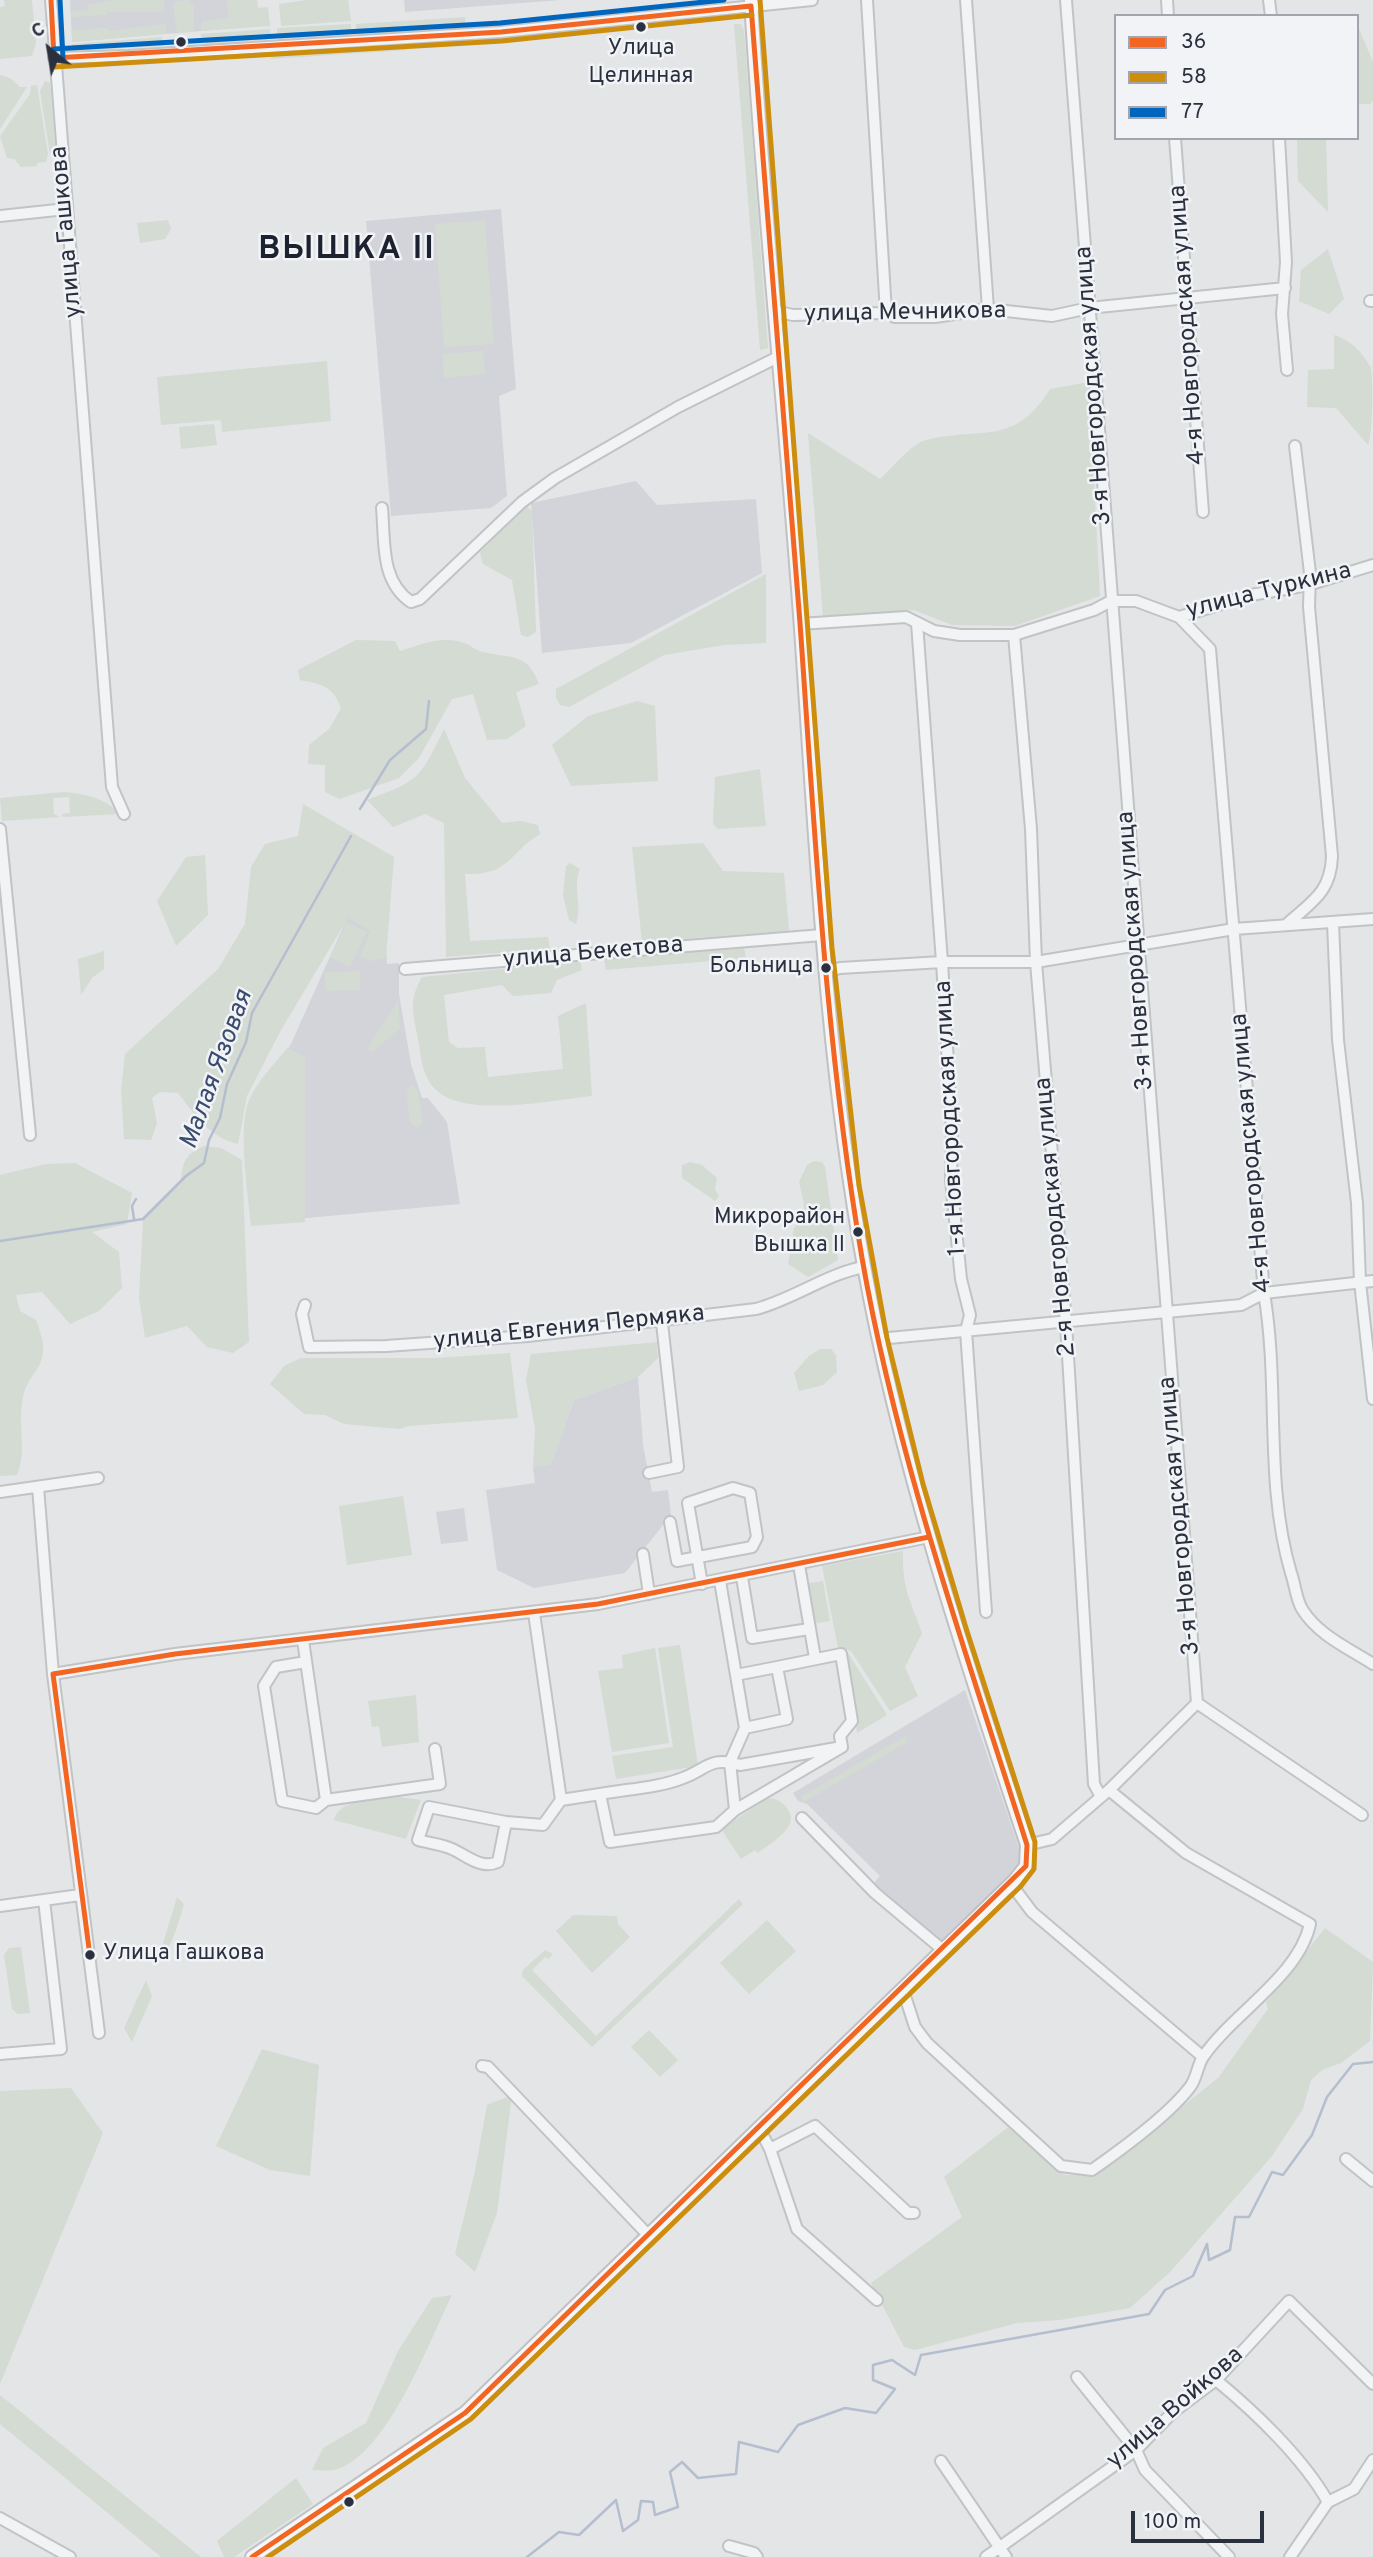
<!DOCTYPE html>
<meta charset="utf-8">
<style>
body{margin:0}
#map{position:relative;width:1373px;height:2557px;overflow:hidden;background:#e3e5e7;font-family:Overpass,sans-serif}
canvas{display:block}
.legend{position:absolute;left:1114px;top:14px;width:245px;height:126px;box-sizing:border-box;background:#f1f3f6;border:2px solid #a2a5ad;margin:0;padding:9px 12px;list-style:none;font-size:21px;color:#2b303f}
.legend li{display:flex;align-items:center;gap:14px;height:35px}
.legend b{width:35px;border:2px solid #a2a5ad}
.north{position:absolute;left:14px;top:14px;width:70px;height:70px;-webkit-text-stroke:5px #f1f3f6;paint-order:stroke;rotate:330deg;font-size:19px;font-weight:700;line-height:28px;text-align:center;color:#2b303f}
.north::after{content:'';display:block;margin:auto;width:24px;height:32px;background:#2b303f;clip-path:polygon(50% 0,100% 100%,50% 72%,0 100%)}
.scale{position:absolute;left:1131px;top:2511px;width:133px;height:32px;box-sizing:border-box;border:4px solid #2b303f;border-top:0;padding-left:9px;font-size:21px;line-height:24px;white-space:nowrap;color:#2b303f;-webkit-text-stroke:5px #f1f3f6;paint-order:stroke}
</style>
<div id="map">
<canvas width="1373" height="2557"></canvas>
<ul class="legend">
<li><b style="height:9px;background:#f26522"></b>36</li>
<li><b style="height:9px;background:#ce8e0d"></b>58</li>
<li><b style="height:9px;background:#0065bd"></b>77</li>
</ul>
<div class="north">С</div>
<div class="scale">100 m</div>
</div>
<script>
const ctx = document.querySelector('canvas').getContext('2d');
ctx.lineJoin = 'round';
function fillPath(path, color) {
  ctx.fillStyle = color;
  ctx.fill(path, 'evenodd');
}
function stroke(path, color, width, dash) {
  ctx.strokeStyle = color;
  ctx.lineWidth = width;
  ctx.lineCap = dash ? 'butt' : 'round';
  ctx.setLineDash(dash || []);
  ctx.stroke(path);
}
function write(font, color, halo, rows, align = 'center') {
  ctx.font = font + ' Overpass,sans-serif';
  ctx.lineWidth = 5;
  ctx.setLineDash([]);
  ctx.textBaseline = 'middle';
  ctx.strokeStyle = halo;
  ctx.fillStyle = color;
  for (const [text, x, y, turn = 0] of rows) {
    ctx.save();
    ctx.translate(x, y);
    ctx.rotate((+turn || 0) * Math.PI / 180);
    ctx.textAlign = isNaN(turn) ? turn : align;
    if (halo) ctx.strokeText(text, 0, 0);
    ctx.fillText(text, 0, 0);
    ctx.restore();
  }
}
fillPath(new Path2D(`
 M 70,0 L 257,0 L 259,26 L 72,42 Z
 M 404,0 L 561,0 L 405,12 Z
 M 501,209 L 516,389 L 499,396 L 507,496 L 491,508 L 391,516 L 366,221 Z
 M 636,481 L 657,505 L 756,499 L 762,573 L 631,643 L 542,653 L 531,503 Z
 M 349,914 L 384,921 L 387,964 L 399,963 L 399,994 L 411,1064 L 422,1098 L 428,1098 L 447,1122 L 460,1204 L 252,1223 L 247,1108 L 291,1044 Z
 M 638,1377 L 643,1445 L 652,1492 L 668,1490 L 671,1515 L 625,1573 L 534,1588 L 497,1570 L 486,1490 L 535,1483 L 533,1467 L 551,1464 L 574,1400 Z
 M 464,1508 L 468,1541 L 441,1544 L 436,1512 Z
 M 965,1690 L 1019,1848 L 1019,1861 L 1012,1876 L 942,1944 L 874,1883 L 880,1876 L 807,1804 L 798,1801 L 793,1793 Z`), '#d2d4da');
fillPath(new Path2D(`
 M 4,0 L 32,0 L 36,43 L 32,56 L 0,59 L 0,7 L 5,6 Z
 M 115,0 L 164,0 L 164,12 L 107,12 L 107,15 L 71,17 L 71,11 L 88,10 L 88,5 Z
 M 187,0 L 194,6 L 194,32 L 177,33 L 173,2 Z
 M 227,0 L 257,0 L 258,8 L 268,7 L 270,26 L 200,31 L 203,21 L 229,18 Z
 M 307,0 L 348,0 L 351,21 L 281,26 L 279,4 Z
 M 465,17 L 465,24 L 456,27 L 362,36 L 356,31 L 356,24 Z
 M 166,24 L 166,34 L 72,42 L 72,30 L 108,28 L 109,31 Z
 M 351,24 L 351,32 L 346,36 L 281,39 L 277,36 L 277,28 Z
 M 734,24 L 741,24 L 744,30 L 768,348 L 760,350 Z
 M 1357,24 L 1373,62 L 1373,100 L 1370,104 L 1357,104 Z
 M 270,29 L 270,35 L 266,40 L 206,44 L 200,34 Z
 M 162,37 L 163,46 L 74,51 L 72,44 Z
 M 403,46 L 407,50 L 270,59 L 275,53 Z
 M 0,75 L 10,78 L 20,87 L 27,87 L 0,129 Z
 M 45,81 L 50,83 L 56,154 L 50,154 L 40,91 Z
 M 37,85 L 48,154 L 46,162 L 37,163 L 37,166 L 21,167 L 14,159 L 7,158 L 0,136 L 30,94 L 31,86 Z
 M 1297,138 L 1326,138 L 1328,212 L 1298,181 Z
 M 168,220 L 171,229 L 165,239 L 140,243 L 137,223 Z
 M 485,220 L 494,344 L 444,348 L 435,224 Z
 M 1328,249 L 1344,299 L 1329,314 L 1299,301 L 1301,270 Z
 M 1334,335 C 1351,340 1363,353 1371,368 C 1373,379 1373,434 1368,445 L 1336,408 L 1307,407 L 1308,370 L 1334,369 Z
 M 483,351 L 485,374 L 444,378 L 442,354 Z
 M 327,361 L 331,421 L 222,432 L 221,420 L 161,425 L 157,377 Z
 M 1089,382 L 1100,596 L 1015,626 L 952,625 L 914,610 L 823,617 L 808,433 L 880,479 C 892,468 911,444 926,440 C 979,426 1014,448 1050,389 Z
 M 214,424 L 217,445 L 181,449 L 179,427 Z
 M 527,506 L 532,511 L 536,632 L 528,637 L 521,635 L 512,580 L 483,564 L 480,552 Z
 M 766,574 L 766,643 L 724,645 L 664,655 L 569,707 L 560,705 L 556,698 L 556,689 Z
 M 356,640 L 395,641 L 400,651 C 419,645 444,635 464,643 C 471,645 476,651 483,652 C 512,659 527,652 539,684 L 516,692 L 526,726 L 507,739 L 487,740 L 473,694 L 452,699 L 419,758 L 399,778 L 340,799 L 325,792 L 325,765 L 308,764 L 309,745 L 330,728 L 341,708 C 333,686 322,684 300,680 L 298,670 Z
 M 637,701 L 655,706 L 658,781 L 571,786 L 552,745 L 588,716 Z
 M 444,729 L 465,778 L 502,823 L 521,821 L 538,825 L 540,834 C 506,855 511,875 465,874 L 470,941 L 548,937 L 550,949 L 446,957 L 444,823 L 425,814 L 393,827 L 367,800 C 420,780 419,780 444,729 Z
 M 760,769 L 766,826 L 718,829 L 713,824 L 715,777 Z
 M 64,792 C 83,794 107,798 119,814 L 63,817 L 62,814 L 70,813 L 69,797 L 53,798 L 54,814 L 60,817 L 2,821 L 0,798 Z
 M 303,804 L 394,857 L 386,958 L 371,961 L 360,957 L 370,931 L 348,918 L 281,1030 L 247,1096 L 238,1144 C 209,1137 195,1115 178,1093 L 160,1092 L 152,1098 L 157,1123 L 151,1140 L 124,1139 L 121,1090 L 125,1054 L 218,969 L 245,924 L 251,867 L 265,844 L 298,836 Z
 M 703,843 L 723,871 L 784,873 L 789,931 L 642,942 L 632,847 Z
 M 205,855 L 208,915 L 176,946 L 157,901 L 186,857 Z
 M 570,863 L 580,869 C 572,887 583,906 576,924 L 569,920 L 563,895 L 566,866 Z
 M 347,922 L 367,932 L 350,967 L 330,957 Z
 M 744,948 L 746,958 L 606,970 L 604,959 Z
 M 104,951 L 104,969 L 92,978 L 81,995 L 78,959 Z
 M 580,961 L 582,970 L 557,980 L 551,993 L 513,996 L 502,985 L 444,995 L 449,1042 L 458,1048 L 485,1047 L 488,1077 L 563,1069 L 558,1016 L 586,1003 L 592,1096 C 552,1100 464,1119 435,1089 C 423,1077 421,1059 419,1044 C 414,1015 407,1003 422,977 Z
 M 360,971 L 360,990 L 325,991 L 325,972 Z
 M 398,1001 L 400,1029 L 371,1053 L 367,1048 Z
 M 287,1048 L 305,1057 L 305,1222 L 251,1226 C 248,1195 239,1136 247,1106 C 254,1084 273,1066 287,1048 Z
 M 412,1084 L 418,1091 L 423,1122 L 418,1128 L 410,1122 L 406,1091 Z
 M 204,1146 L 221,1148 L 242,1160 L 249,1342 L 233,1353 L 207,1347 L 187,1326 L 145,1338 L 139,1298 L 143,1219 L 181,1183 C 182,1163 185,1154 204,1146 Z
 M 814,1161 L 822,1162 L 825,1167 L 838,1260 L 808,1277 L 788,1264 L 794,1228 L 803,1218 L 804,1203 L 799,1182 L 807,1165 Z
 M 690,1162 L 702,1165 L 717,1178 L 715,1190 L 719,1196 L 715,1201 L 682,1178 L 682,1165 Z
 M 75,1163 L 132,1193 L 127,1224 L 92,1232 L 119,1252 L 122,1288 L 99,1311 L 70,1324 L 42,1292 L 16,1295 L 20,1311 L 36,1320 C 40,1331 46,1346 42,1358 C 38,1374 25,1378 22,1403 C 18,1428 27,1451 17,1475 L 0,1476 L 0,1175 L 46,1164 Z
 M 657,1342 L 658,1358 L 638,1377 L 574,1400 L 551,1464 L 533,1467 L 535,1428 L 526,1380 L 531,1354 Z
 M 820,1349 L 831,1349 L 836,1355 L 837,1372 L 823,1385 L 799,1391 L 794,1373 L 809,1356 Z
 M 510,1353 L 518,1418 L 408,1426 L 400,1429 L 344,1424 L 325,1415 L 304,1414 L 270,1384 L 284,1366 L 301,1358 L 436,1358 Z
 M 403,1496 L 412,1555 L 347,1565 L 339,1506 Z
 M 903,1551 C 902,1589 910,1599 922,1633 L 905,1667 L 918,1696 L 890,1711 L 851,1651 L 838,1648 L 822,1566 Z
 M 823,1581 L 830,1621 L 811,1624 L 804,1584 Z
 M 680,1645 L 698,1766 L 616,1779 L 612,1756 L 673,1747 L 658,1648 Z
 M 655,1648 L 669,1743 L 612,1752 L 598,1671 L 623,1668 L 622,1655 Z
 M 848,1653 L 887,1715 L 857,1733 Z
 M 416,1695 L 419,1742 L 382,1747 L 379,1726 L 372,1727 L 368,1701 Z
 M 907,1735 L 908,1742 L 804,1802 L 800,1797 Z
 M 399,1797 L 421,1800 L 406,1839 L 334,1820 C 339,1797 380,1799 399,1797 Z
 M 768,1798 C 775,1798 782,1802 787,1808 C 802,1827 769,1844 758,1853 L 755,1850 L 741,1859 L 723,1832 L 724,1827 Z
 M 177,1897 L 184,1904 C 179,1922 172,1948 158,1960 Z
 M 739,1899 L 743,1904 L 592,2047 L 522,1976 L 523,1970 L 545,1950 L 553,1954 L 548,1959 L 545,1957 L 532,1970 L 596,2036 Z
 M 573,1915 L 617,1916 L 618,1924 L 630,1937 L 592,1973 L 556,1931 Z
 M 767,1920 L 796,1951 L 749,1994 L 720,1963 Z
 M 1325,1928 L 1373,1962 L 1370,2041 L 1341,2063 L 1322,2070 L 1311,2080 L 1303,2109 L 1272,2156 L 1171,2271 L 1130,2308 L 1060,2320 L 1017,2323 L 915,2350 L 904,2347 L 871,2283 L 962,2217 L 944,2177 L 1008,2127 L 1065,2175 L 1097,2175 L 1218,2078 L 1268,2009 L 1266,2002 Z
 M 21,1947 L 30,2013 L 18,2014 L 12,2009 L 4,1955 L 9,1948 Z
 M 146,1980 L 152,1996 L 132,2042 L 124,2028 Z
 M 649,2030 L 678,2060 L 660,2077 L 631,2047 Z
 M 262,2049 L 319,2065 L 310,2176 L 270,2170 L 216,2146 Z
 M 71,2088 L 103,2133 L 0,2384 L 0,2091 Z
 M 512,2095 L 497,2213 L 475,2272 L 455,2254 L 475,2171 L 487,2105 Z
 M 452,2295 C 429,2341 387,2457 334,2470 C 327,2471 319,2470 312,2470 L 323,2448 L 366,2423 L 398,2351 L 432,2298 Z
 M 0,2395 L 201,2557 L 161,2557 L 0,2424 Z
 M 296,2478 L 313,2504 L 234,2557 L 224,2557 L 217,2541 Z`), '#d3dbd3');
stroke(new Path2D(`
 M 360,809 L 390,760 L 426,729 L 429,701
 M 134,1219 L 132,1206 L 136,1199
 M 0,1241 L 143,1219 L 186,1176 L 204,1163 L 209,1140 L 220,1118 L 227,1084 L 246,1042 L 252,1013 L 351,836
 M 527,2557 L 559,2532 L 579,2535 L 616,2500 L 623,2531 L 638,2520 L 641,2501 L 653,2502 L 655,2515 L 678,2507 L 670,2472 L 682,2462 L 698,2478 L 736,2474 L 739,2442 L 778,2452 L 798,2425 L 845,2408 L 876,2413 L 895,2389 L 873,2380 L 873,2365 L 892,2360 L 915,2375 L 921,2355 L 1149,2314 L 1165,2290 L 1193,2276 L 1207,2244 L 1209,2260 L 1230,2250 L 1235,2217 L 1249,2217 L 1272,2172 L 1283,2175 L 1312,2135 L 1327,2097 L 1353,2064 L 1373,2062`), '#b4becf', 2.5);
const minor = new Path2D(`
 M 51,0 L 112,787 L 124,814
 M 867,0 L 886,313
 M 966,0 L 988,309
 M 1066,0 L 1197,1703 L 1362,1815
 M 1167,0 L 1168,16
 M 1269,0 L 1271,16
 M 54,58 L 128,56 L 501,32 L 812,0
 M 1175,138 L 1203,512
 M 1279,138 L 1286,262 L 1282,314 L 1287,370
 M 0,216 L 66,209
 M 1370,301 L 1373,301
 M 774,311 L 793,315 L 886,313 L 895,317 L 935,317 L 988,309 L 1052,316 L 1089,308 L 1285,288
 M 382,508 C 385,541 380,581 411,602 L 420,599 L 522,502 L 555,478 L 678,407 L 778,357
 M 1179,617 L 1210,649 L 1264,1293 C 1280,1386 1264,1482 1291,1573 C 1295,1584 1296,1599 1302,1609 C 1318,1635 1348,1648 1373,1664
 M 917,623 L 942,962 L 952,1131 L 951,1180 L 961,1279 L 970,1315 L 966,1331 L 986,1612
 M 800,624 L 906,617 L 934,631 L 960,635 L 1014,635 L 1094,610 L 1111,601 L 1136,601 L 1179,617 L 1251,595 L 1308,585 L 1373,565
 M 1014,635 L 1031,829 L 1036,962 L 1066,1323 L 1094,1784 L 1101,1797
 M 0,829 L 30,1135
 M 1333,923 L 1338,1040 L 1357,1203 L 1360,1282 L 1373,1399
 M 1286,925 C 1311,902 1331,893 1332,856 L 1309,607 L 1310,573 L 1295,446
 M 405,969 L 822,935
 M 825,972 L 840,968 L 942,962 L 1036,962 L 1234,929 L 1373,919
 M 305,1305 L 302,1314 L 309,1347 L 386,1346 L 528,1336 L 756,1309 C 794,1299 826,1274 864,1267
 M 878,1339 L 1241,1305 L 1264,1293 L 1373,1281
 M 649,1473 L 678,1467 L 662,1323
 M 38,1487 L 53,1674 L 99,2033
 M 0,1492 L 98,1478
 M 670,1522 L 677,1561 L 752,1547 L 757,1537 L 750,1493 L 733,1488 L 688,1503 L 702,1584
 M 643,1554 L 649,1594
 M 799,1565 L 815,1658
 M 742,1577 L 752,1638 L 809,1629
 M 720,1581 L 745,1728
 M 534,1613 L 561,1800 L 600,1794
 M 303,1640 L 326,1800 L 440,1784 L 435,1749
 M 306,1662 L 276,1667 L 264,1686 L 282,1801 L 316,1808 L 326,1800
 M 53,1674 L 175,1654 L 598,1604 L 929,1537
 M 736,1675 L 777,1667
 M 842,1747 L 735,1810 L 716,1827 L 610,1842 L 600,1794 C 627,1789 658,1788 683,1778 C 708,1769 709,1756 740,1765 Z
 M 735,1810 L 730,1762 L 745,1728 L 787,1719 L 777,1667 L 841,1654 L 852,1721 L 840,1736 L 842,1747
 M 802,1818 L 875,1893 L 943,1950
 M 506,1822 L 498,1862 C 481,1870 466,1855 452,1849 C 442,1844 428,1843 418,1840 L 429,1807 L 506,1822 L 543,1825 L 561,1800
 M 1027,1845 L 1052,1839 L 1109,1790 L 1197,1703
 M 1011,1884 L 1032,1912 L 1203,2057
 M 0,1906 L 80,1895
 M 903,1990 L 915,2027 L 927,2043 L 1061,2166 L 1092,2170 C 1122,2149 1169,2115 1190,2087 C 1197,2078 1197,2066 1203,2057 C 1232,2014 1299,1976 1310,1924 L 1186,1853 L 1109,1790
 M 0,2054 L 61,2049 L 44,1900
 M 482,2066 L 488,2067 L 649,2236
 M 760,2130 L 770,2149 L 797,2229 L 877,2300
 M 770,2149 L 815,2126 L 908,2213 L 914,2213
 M 1346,2159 L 1373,2181
 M 1077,2377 L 1136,2450 L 1145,2470 L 1229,2557
 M 1216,2380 C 1255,2412 1303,2458 1328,2502
 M 941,2461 L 1006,2557
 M 0,2518 L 70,2557
 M 729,2546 L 754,2553 L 757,2557
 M 986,2557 L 1136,2450 L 1172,2413 L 1216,2380 L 1289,2301 L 1373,2384
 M 1290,2557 L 1328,2502 L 1354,2489 L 1373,2460`);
const major = new Path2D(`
 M 252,2557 L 465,2413 L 1015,1880 L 1026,1866 L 1027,1845 C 964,1655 900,1464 864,1266 C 825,1055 816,842 801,629 C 786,419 763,210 751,0`);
stroke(minor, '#c1c3c5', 14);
stroke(major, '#c0c1c4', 16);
stroke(minor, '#f2f3f4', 10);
stroke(major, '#f6f6f6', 12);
stroke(new Path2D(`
 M 51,0 L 54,58
 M 54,58 L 501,32 L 751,6
 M 53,1674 L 175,1654 L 598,1604 L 929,1537
 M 53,1674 L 90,1956
 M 252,2557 L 465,2413 L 1026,1866 L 1027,1845 C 966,1652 897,1458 862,1258 C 826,1049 815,835 800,623 C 785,418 767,212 751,6`), '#f26522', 5);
stroke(new Path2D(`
 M 54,67 L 502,41 L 752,15
 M 268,2557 L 471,2419 L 1021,1886 L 1034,1869 L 1035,1842 L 966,1628 L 923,1484 L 887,1338 L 859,1185 L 832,948 L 760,0`), '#ce8e0d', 5);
stroke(new Path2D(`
 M 60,0 L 63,58
 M 54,49 L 500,23 L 724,0`), '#0065bd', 5);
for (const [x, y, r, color] of [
 [641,27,6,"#2b303f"],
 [181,42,6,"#2b303f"],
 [826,968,6,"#2b303f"],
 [858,1232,6,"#2b303f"],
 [90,1955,6,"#2b303f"],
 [349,2502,6,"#2b303f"]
]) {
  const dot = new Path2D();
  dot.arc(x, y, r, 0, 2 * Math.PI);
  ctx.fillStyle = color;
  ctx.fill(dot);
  stroke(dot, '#f1f3f6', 2.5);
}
write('22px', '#2b303f', '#f1f3f6', [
 ["Улица",641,50,"center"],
 ["Целинная",641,78,"center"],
 ["Больница",813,968],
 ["Микрорайон",845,1219],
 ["Вышка II",845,1247],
 ["Улица Гашкова",103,1955,"left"]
], 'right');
write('24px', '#2b303f', '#f1f3f6', [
 ["улица Гашкова",68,232,-95],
 ["улица Мечникова",905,314,-1],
 ["4-я Новгородская улица",1189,325,-94],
 ["3-я Новгородская улица",1095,386,-94],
 ["улица Туркина",1269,592,-14],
 ["3-я Новгородская улица",1137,951,-94],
 ["улица Бекетова",593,954,-5],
 ["1-я Новгородская улица",952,1118,-93],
 ["4-я Новгородская улица",1253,1153,-95],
 ["2-я Новгородская улица",1057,1217,-95],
 ["улица Евгения Пермяка",569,1329,-6],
 ["3-я Новгородская улица",1181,1516,-95],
 ["улица Войкова",1176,2409,-41]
]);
write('italic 26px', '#394c6f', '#f1f3f6', [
 ["Малая Язовая",218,1070,-70]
]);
ctx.letterSpacing = '2px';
write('bold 32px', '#1d2230', '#f1f3f6', [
 ["ВЫШКА II",347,252]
]);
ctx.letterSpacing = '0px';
</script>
